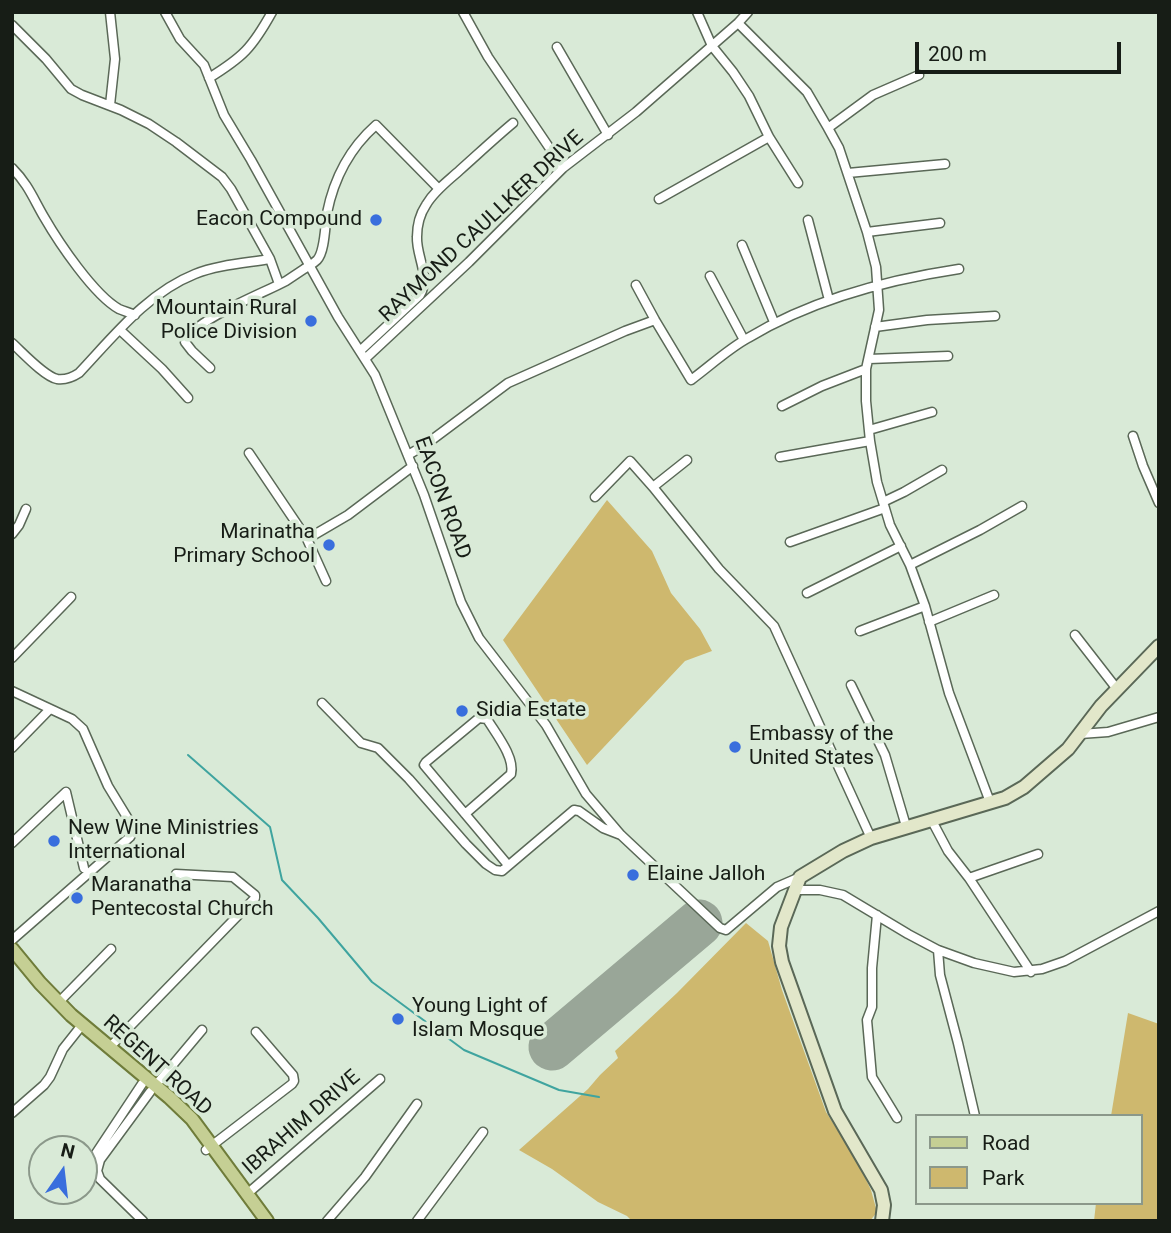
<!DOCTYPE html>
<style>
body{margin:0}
#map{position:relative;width:1171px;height:1233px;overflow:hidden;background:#d9ead7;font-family:Roboto,sans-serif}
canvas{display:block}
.frame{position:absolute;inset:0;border:14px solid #171d16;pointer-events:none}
.legend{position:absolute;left:915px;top:1114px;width:228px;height:91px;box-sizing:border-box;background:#d9ead7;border:2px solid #8b988a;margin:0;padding:9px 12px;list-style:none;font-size:21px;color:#171d16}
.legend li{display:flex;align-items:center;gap:14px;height:35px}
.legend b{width:35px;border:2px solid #8b988a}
.north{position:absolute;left:28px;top:1135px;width:70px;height:70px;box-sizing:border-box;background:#d9ead7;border:2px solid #8b988a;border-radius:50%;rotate:14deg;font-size:19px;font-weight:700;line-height:28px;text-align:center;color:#171d16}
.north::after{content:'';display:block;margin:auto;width:24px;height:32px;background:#396edd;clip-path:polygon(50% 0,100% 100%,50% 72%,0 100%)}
.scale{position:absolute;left:915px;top:42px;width:206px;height:32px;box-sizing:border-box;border:4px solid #171d16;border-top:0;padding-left:9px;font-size:21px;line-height:24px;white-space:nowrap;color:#171d16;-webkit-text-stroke:5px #d9ead7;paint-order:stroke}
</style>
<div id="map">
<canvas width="1171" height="1233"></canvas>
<div class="frame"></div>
<ul class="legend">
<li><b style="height:9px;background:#c5cf94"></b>Road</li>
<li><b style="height:19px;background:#ceb86e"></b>Park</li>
</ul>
<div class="north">N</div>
<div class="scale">200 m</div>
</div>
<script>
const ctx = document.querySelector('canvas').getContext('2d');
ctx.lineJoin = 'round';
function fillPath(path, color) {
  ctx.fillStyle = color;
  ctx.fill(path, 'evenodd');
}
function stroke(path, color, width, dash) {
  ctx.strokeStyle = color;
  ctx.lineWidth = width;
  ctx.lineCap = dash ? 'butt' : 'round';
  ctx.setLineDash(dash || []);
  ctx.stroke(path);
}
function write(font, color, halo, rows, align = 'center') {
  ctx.font = font + ' Roboto,sans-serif';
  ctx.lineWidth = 7;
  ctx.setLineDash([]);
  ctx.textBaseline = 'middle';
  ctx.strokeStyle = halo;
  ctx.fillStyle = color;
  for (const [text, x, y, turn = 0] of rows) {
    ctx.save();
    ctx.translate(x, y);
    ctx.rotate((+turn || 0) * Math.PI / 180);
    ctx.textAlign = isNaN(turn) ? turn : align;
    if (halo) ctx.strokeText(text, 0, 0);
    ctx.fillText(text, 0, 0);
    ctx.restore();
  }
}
fillPath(new Path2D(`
 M 607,500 L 652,551 L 671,593 L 700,629 L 712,651 L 685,661 L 587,765 L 503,640 Z
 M 746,923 L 768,941 L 782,990 L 826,1112 L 857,1161 L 871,1190 L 877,1212 L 870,1221 L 632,1221 L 627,1216 L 598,1202 L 552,1169 L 519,1150 L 588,1089 L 600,1075 L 618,1058 L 615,1051 L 677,993 Z
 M 1128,1013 L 1159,1024 L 1159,1221 L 1094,1221 L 1096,1203 L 1141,1203 L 1141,1116 L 1111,1116 Z`), '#ceb86e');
stroke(new Path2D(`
 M 188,755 L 270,827 L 282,880 L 318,918 L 372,982 L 464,1050 L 559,1090 L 599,1097`), '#3fa49f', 2);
stroke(new Path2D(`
 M 552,1047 L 699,923`), '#99a698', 47);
const street = new Path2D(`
 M 110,12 L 115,59 L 110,105
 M 165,12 L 180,39 L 204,65 L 224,115 L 251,160 L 338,317 L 375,375 L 424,495 L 461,602 L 479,638 L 546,725 L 586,794 L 621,835 L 720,928 L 726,930 L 777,887 L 800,877
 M 463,12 L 488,57 L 563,168
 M 697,12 L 712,46 L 733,72 L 749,96 L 769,137 L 798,183
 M 738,23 L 807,92 L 828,128
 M 12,25 L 46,59 L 71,89 L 82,95 L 121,110 L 149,124 L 176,142 L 222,177 L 231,189 L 270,259 L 279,284
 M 557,47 L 608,135
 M 919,75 L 873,95 L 828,128 L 839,148 L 867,232 L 876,267 L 879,310 L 866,369 L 866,401 L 870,441 L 877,482 L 890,525 L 910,565 L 925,606 L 949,693 L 990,802
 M 209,78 C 243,57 252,48 272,12
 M 12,168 C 28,184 33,198 44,217 C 59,243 94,295 119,309 C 124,311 130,313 135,315
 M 848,173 L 945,164
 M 659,199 L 769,137
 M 808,220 L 829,300
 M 867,232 L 940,223
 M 742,245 L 774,322
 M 710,276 L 744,340
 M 636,285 L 655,320 L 691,380 C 710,366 728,349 748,338 C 811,300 886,280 959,269
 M 875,327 L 927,320 L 995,316
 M 120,330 L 162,369 L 188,398
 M 12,343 C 23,353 44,376 57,379 C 65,380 73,377 79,373 C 113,337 147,293 195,274 C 217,265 246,263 270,259
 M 361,350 L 420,295 C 431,277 416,256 417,237 C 417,226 420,214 426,205 C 434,191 448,181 460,170 C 478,154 495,138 513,123
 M 366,358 L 469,262 L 563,168 L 636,112 L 738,23 L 748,12
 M 869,359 L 948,356
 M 210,368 L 192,351 L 185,342 C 193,320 264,293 286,281 C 292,277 298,273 304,269 C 308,266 313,264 317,260 C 325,252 325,225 327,213 C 334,178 350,148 376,125 L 439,189
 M 782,406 L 822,386 L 866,369
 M 869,430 L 932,412
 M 1133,436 L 1143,466 L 1159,503
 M 249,453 L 307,539 L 326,581
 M 408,455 L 425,445 L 508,383 L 625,331 L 655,320
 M 780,457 L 870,441
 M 653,487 L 687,460
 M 595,497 L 630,461 L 653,487 L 719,569 L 774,626 L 871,838
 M 883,502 L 904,492 L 942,470
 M 12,534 L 19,525 L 26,509
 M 307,539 L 348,515 L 413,466
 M 790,542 L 885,508
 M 910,565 L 980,530 L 1022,506
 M 807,593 L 901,546
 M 929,622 L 994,595
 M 860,631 L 925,606
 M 1075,635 L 1117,689
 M 12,658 L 71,597
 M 851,685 L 885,755 L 906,826
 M 12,691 L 72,719 L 83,729 L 108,786 L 133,827 L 133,831 L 130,837 L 12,940
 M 322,703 L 361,743 L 378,748 L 409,779 L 466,844 L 486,864 L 495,870 L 502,871 L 574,810 L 579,811 L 603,828 L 621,835
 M 1080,734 L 1108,732 L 1159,717
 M 12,748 L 50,709
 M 465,814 L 511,774 C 515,757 496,734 487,719 L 479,718 L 426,762 L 424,765 L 508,865
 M 931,819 L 948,851 L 969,878 L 1038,854
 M 12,843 L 66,792 L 84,868
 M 969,878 L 1031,972
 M 794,890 L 820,890 L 843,895 L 908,934 L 938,950 L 974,963 L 1014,972 L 1042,969 L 1065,961 L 1159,911
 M 877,915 L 872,968 L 872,1007 L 867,1020 L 872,1077 L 897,1118
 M 938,950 L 940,975 L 958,1043 L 975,1116
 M 58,1003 L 111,949
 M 109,1048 L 255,898 L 255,895 L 233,877 L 176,874
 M 155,1086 L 202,1030
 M 12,1113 L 44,1085 L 50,1077 L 63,1049 L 82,1025
 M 206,1150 L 292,1084 L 294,1081 L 293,1075 L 256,1032
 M 87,1167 L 142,1084
 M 247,1194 L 380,1079
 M 143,1221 L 100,1179 L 97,1171 L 100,1160 L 150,1092
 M 327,1221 L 365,1177 L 417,1104
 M 417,1221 L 483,1132`);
const secondary = new Path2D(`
 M 882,1221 L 884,1205 L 881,1190 L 835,1111 L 782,962 L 779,946 L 781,927 L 800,877 L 843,851 L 871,838 L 1005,798 L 1024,787 L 1068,749 L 1101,706 L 1159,646`);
const primary = new Path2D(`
 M 12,949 L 40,983 L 71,1015 L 169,1097 L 192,1119 L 267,1221`);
stroke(street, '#5a6857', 11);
stroke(secondary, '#5a6857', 16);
stroke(primary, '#6f7c3a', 16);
stroke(street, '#fff', 8);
stroke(secondary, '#e2e7ca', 12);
stroke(primary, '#c5cf94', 12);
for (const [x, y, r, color] of [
 [376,220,7,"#396edd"],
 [311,321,7,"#396edd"],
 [329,545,7,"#396edd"],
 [462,711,7,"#396edd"],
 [735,747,7,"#396edd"],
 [54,841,7,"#396edd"],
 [633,875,7,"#396edd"],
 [77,898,7,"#396edd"],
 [398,1019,7,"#396edd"]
]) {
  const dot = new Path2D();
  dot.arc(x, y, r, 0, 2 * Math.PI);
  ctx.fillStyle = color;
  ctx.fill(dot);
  stroke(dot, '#d9ead7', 2.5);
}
write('21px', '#171d16', '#d9ead7', [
 ["Eacon Compound",362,220,"right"],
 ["Mountain Rural",297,309,"right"],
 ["Police Division",297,333,"right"],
 ["Marinatha",315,533,"right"],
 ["Primary School",315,557,"right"],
 ["Sidia Estate",476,711],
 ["Embassy of the",749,735],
 ["United States",749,759],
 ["New Wine Ministries",68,829],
 ["International",68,853],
 ["Elaine Jalloh",647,875],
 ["Maranatha",91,886],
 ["Pentecostal Church",91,910],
 ["Young Light of",412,1007],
 ["Islam Mosque",412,1031]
], 'left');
write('21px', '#171d16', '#d9ead7', [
 ["RAYMOND CAULLKER DRIVE",482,227,-43],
 ["EACON ROAD",442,498,70],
 ["REGENT ROAD",157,1066,42],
 ["IBRAHIM DRIVE",302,1123,-41]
]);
</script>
